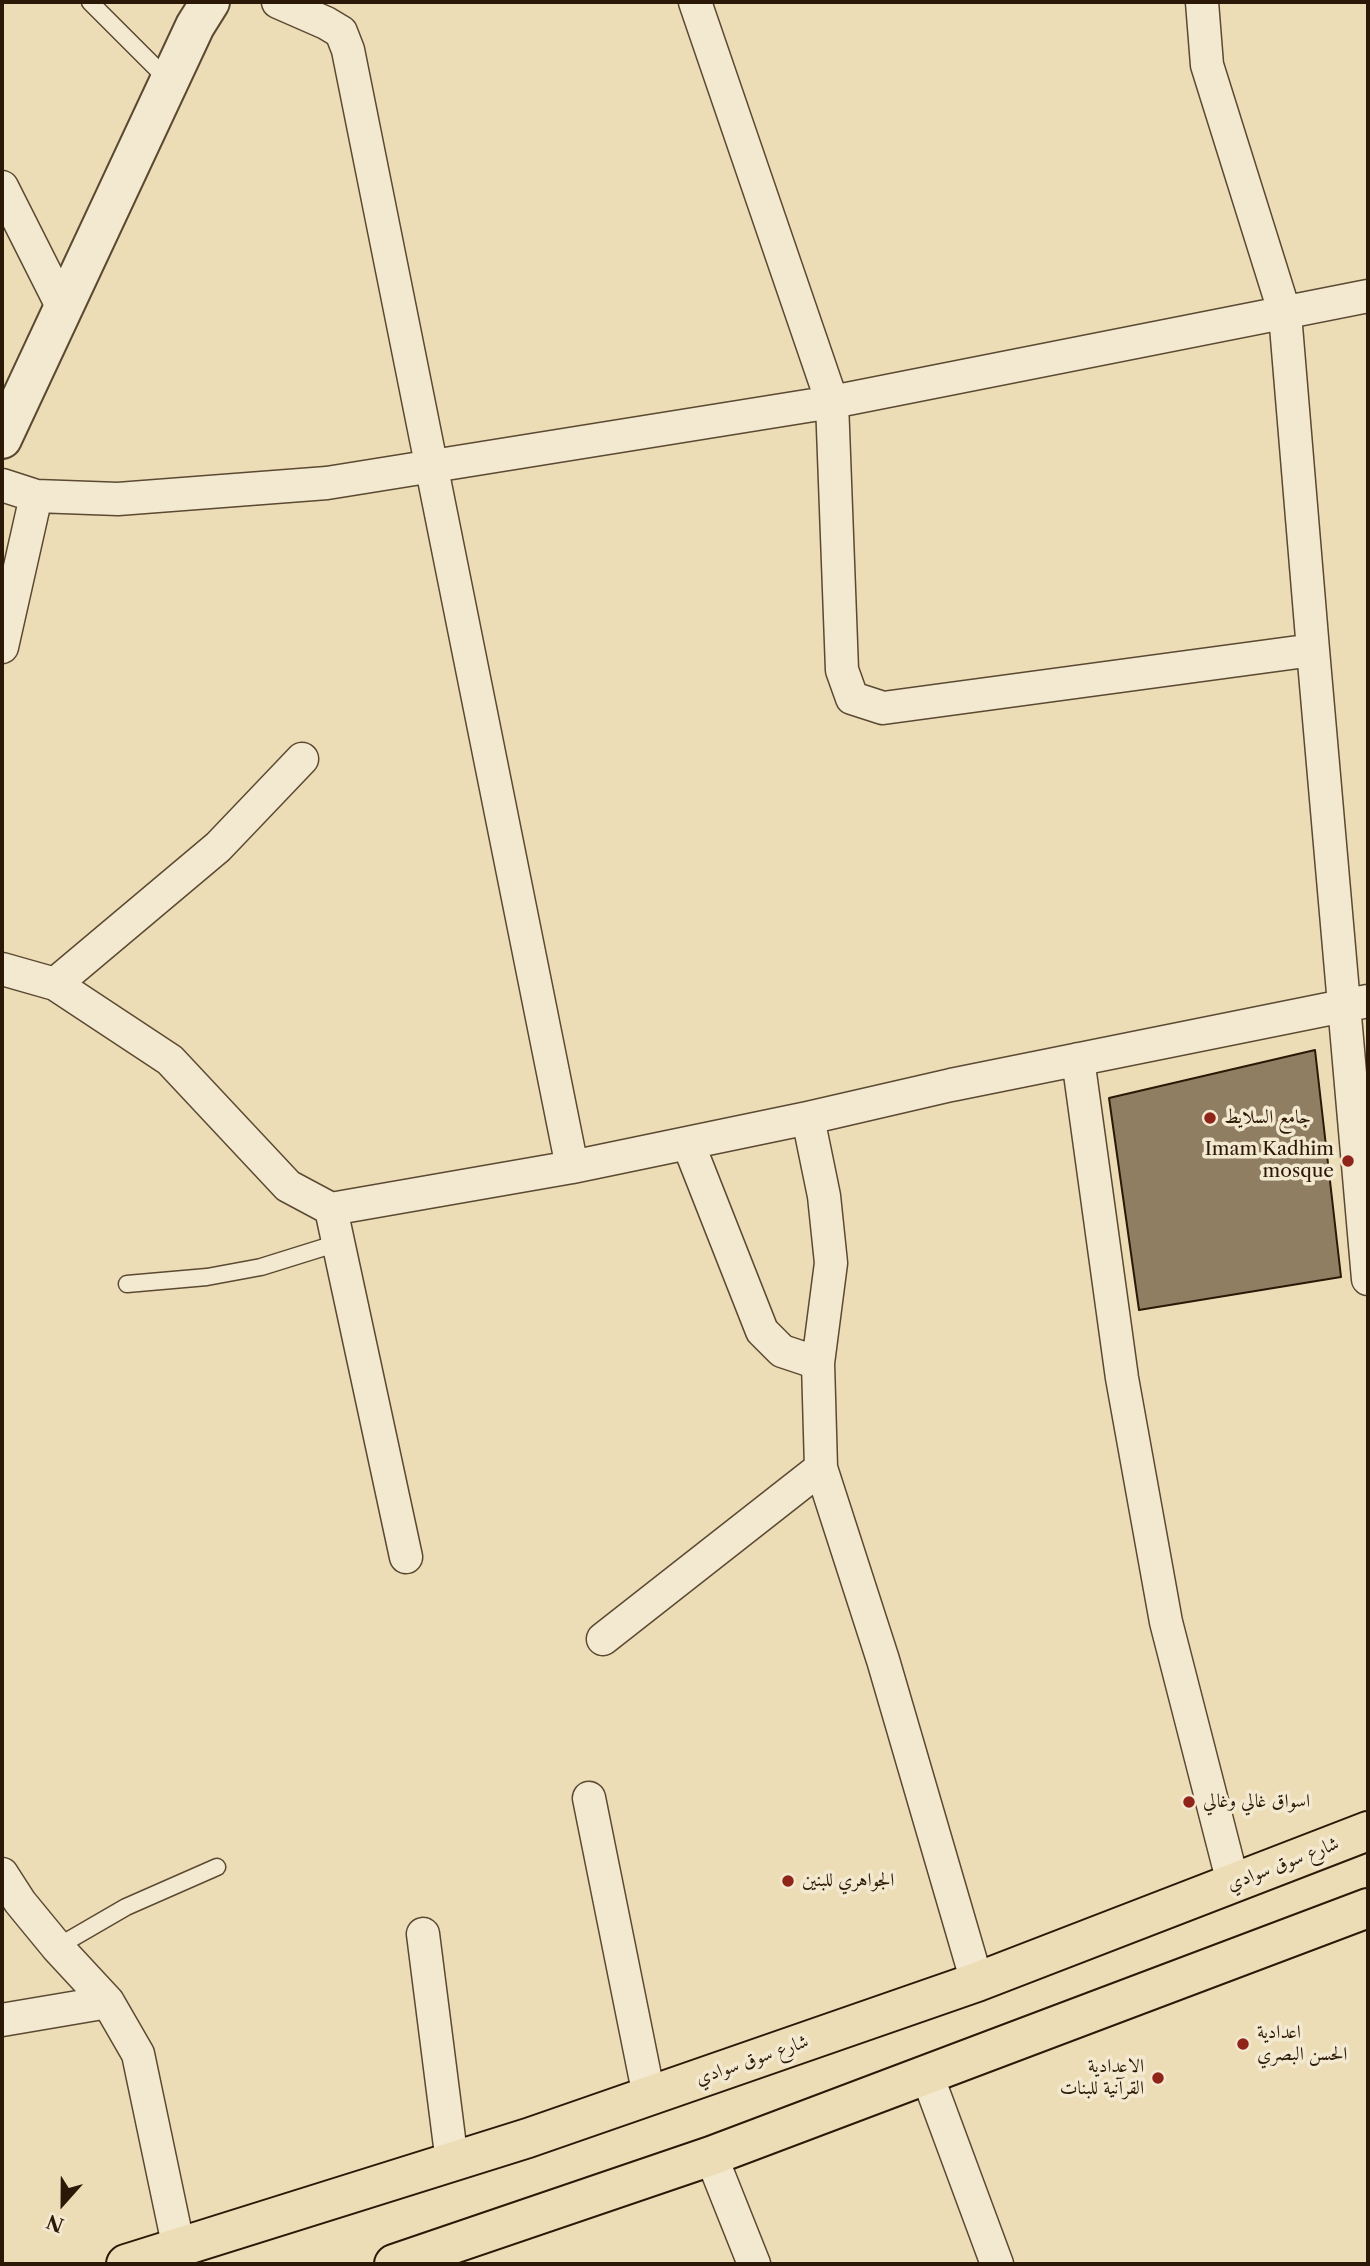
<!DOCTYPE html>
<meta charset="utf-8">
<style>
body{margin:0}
#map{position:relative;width:1370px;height:2266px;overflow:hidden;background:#ecddb7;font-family:"Libre Caslon Text",serif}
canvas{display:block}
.frame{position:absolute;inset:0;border:4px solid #2b1806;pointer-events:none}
.north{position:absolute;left:28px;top:2168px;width:70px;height:70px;-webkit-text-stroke:5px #f3e9d0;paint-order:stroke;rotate:201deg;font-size:19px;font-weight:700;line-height:28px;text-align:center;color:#2b1806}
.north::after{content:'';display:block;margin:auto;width:24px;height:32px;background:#2b1806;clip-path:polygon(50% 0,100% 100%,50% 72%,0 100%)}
</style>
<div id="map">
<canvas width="1370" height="2266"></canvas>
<div class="frame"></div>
<div class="north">N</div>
</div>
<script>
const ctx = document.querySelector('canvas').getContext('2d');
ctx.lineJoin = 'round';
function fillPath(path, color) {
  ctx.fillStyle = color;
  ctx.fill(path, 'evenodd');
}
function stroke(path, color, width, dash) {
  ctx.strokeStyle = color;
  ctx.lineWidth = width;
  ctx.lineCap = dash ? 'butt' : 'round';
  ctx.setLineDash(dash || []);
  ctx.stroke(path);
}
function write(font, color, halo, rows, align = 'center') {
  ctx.font = font + ' "Libre Caslon Text",Amiri,serif';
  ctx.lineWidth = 7;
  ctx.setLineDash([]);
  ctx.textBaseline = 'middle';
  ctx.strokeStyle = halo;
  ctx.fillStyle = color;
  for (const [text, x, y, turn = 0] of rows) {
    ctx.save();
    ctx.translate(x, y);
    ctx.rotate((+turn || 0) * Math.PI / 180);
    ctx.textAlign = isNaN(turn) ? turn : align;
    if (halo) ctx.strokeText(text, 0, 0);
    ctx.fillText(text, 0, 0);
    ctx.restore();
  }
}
const building = new Path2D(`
 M 1315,1050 L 1341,1277 L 1139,1310 L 1109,1098 Z`);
fillPath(building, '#8f7e62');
stroke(building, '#2b1806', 2);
const service = new Path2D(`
 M 90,2 L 169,81
 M 127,1284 L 207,1277 L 261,1267 L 338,1243
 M 57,1947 L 126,1907 L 217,1867`);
const minor = new Path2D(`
 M 278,2 L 326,23 L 341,32 L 348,50 L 572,1167
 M 695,2 L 832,402 L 842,670 L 852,698 L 883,708 L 1313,650
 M 1202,2 L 1207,65 L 1285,314 L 1313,650 L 1368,1279
 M 2,187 L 63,308
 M 2,485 L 36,496 L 118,499 L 327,483 L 832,402 L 1368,296
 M 2,647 L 36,496
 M 2,969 L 55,984 L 170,1060 L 288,1186 L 331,1209 L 572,1167 L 808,1118 L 951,1085 L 1368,1001
 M 55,984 L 218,847 L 302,759
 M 1078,1059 L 1122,1378 L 1166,1622 L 1233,1883
 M 808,1118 L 824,1196 L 831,1263 L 818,1363 L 821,1468 L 883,1660 L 977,1982
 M 688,1143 L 762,1331 L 782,1351 L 818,1363
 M 331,1209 L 406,1557
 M 603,1639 L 821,1468
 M 589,1798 L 649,2096
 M 2,1874 L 20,1902 L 57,1947 L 108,2002 L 138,2054 L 179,2249
 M 423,1934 L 452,2162
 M 2,2020 L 108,2002
 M 927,2075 L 997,2264
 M 711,2156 L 754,2264`);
const tertiary = new Path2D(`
 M 2,439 L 195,26 L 210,2`);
const primary = new Path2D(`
 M 126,2264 L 528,2138 L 977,1982 L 1368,1831
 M 394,2264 L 711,2156 L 1368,1908`);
stroke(service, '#5b4932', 19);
stroke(minor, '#5b4932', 35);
stroke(tertiary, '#5b4932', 42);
stroke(primary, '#2b1806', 42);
stroke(service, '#f3e9d0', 16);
stroke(minor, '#f3e9d0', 32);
stroke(tertiary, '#f3e9d0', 38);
stroke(primary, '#ecddb7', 38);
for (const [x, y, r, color] of [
 [1210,1118,7,"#8f2418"],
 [1348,1161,7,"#8f2418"],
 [1189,1802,7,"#8f2418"],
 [788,1881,7,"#8f2418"],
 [1243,2044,7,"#8f2418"],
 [1158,2078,7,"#8f2418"]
]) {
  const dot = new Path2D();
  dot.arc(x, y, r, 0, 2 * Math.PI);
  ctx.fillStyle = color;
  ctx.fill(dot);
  stroke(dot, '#f3e9d0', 2.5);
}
write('19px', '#2b1806', '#f3e9d0', [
 ["جامع السلايط",1224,1118],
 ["Imam Kadhim",1334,1150,"right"],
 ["mosque",1334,1172,"right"],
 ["اسواق غالي وغالي",1203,1802],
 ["الجواهري للبنين",802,1881],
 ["اعدادية",1257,2033],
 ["الحسن البصري",1257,2055],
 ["الاعدادية",1144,2067,"right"],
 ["القرآنية للبنات",1144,2089,"right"]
], 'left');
write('19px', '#2b1806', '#f3e9d0', [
 ["شارع سوق سوادي",1283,1864,-21],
 ["شارع سوق سوادي",752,2060,-19]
]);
</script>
